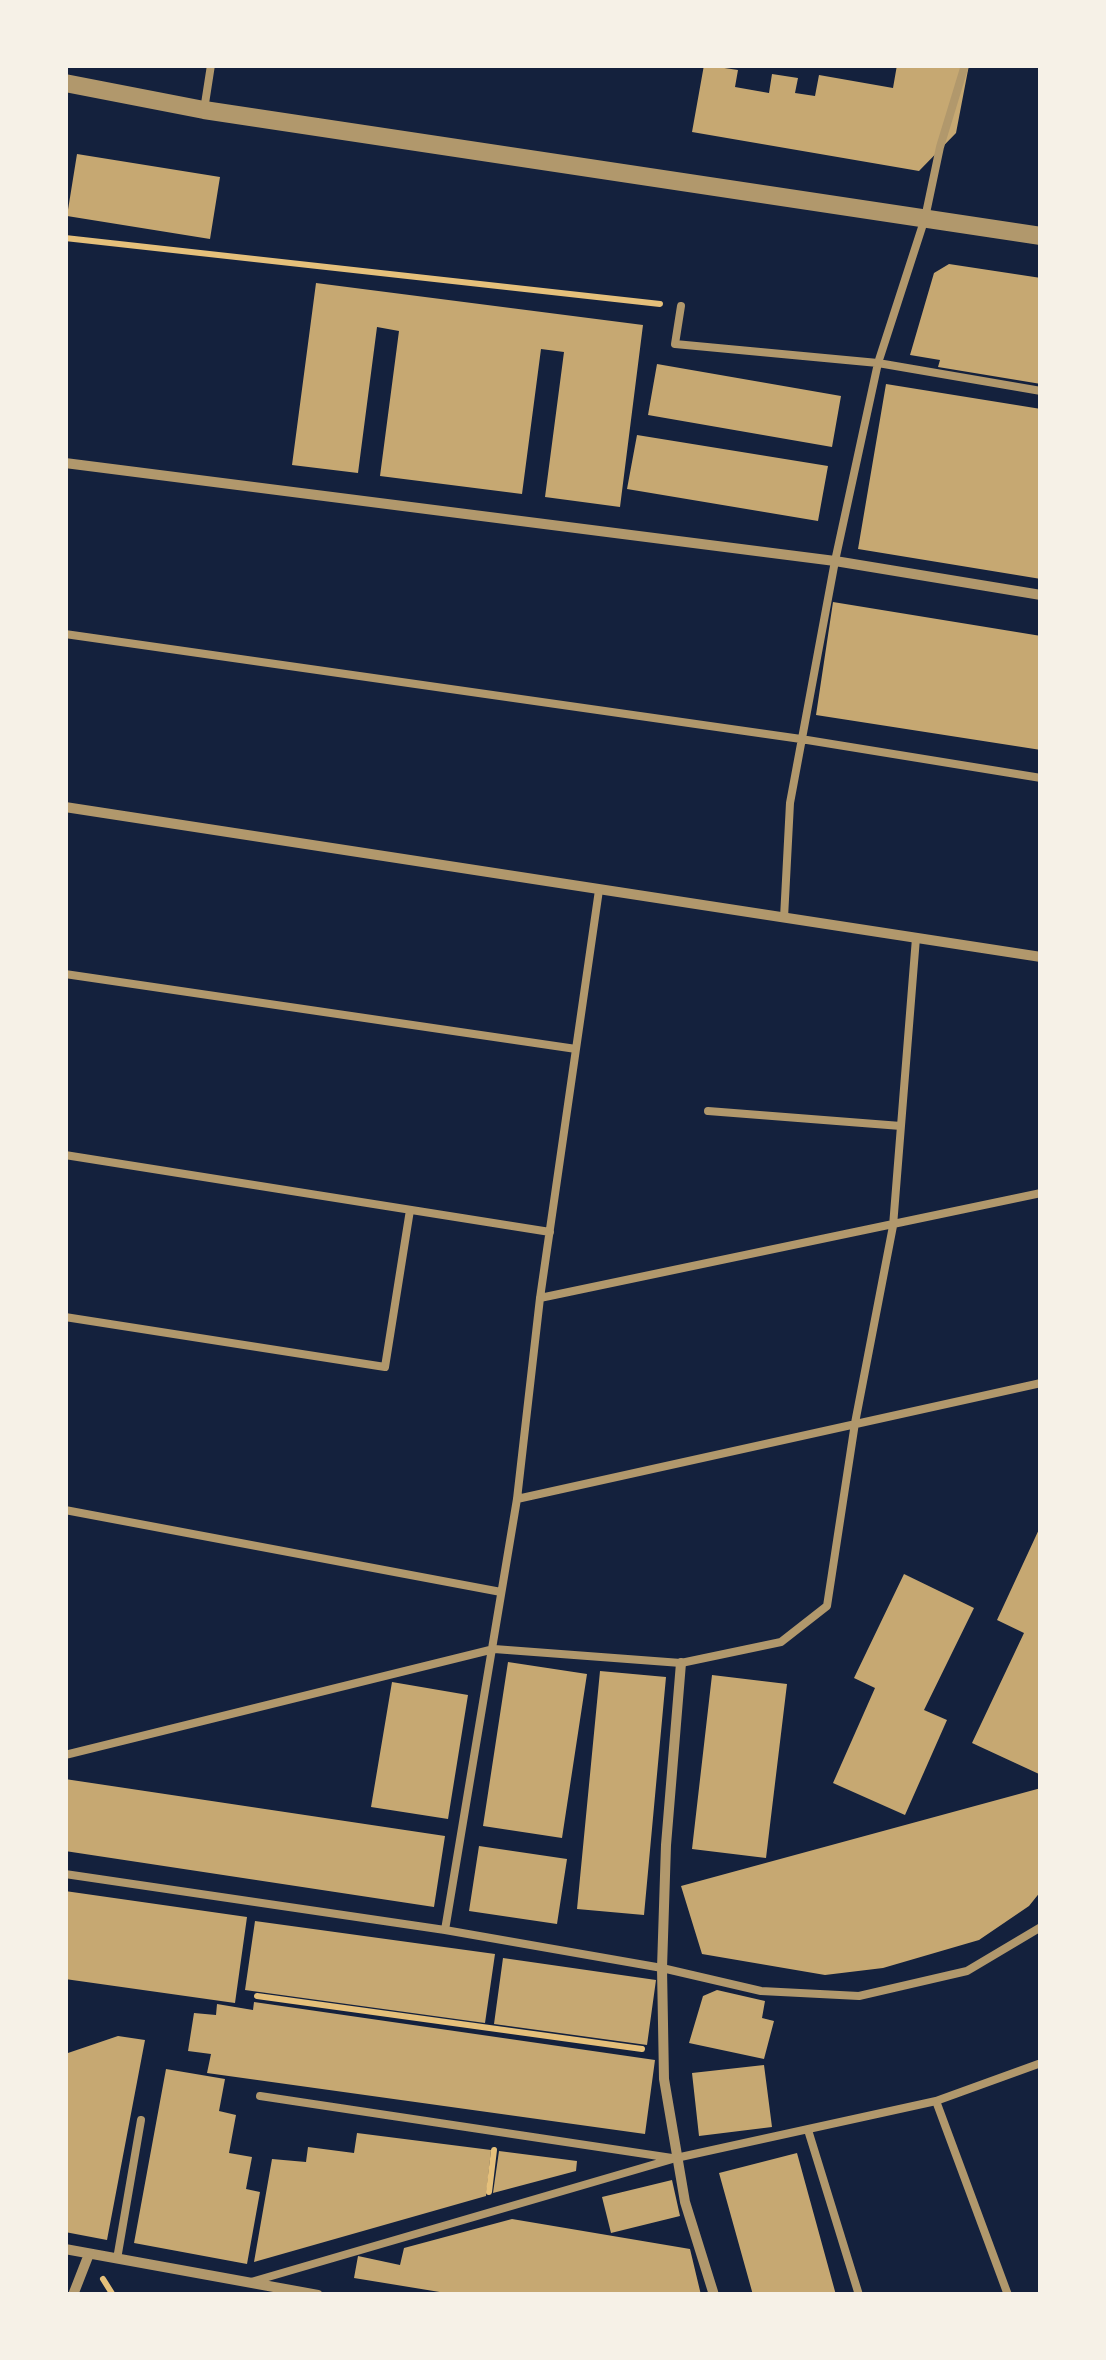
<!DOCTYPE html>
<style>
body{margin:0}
#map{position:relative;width:1106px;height:2360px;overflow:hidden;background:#14213d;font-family:"Playfair Display",serif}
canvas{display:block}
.frame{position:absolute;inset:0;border:68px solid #f6f1e7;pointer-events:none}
</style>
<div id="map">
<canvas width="1106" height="2360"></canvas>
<div class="frame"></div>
</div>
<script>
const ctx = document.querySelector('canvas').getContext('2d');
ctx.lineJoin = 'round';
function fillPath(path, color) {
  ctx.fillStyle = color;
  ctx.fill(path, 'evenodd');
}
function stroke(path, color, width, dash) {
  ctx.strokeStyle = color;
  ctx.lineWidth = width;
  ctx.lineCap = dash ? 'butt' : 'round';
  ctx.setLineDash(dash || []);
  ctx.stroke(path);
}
fillPath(new Path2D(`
 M 704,65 L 738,70 L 735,87 L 769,93 L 772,74 L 798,78 L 795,93 L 815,96 L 819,75 L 893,88 L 897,65 L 969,65 L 956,133 L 919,171 L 692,132 Z
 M 77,154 L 220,177 L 210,239 L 67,216 Z
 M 949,264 L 1041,278 L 1041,384 L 938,367 L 940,360 L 910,355 L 934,273 Z
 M 316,283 L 643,325 L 620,507 L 545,497 L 564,352 L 541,349 L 522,494 L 380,476 L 399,331 L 377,327 L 358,473 L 292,465 Z
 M 657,364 L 841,396 L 832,447 L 648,415 Z
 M 886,384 L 1041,409 L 1041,579 L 858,549 Z
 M 637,435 L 828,466 L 818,521 L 627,489 Z
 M 833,602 L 1041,636 L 1041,750 L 816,715 Z
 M 1041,1525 L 1041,1770 L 1039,1774 L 972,1743 L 1024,1633 L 997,1620 Z
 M 904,1574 L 974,1608 L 924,1710 L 947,1720 L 905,1815 L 833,1783 L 875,1688 L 854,1678 Z
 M 508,1662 L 587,1674 L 562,1838 L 483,1826 Z
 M 600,1671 L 666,1677 L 644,1915 L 577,1909 Z
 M 712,1675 L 787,1684 L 766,1858 L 692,1849 Z
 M 392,1682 L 468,1695 L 448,1819 L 371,1807 Z
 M 65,1779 L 445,1836 L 434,1907 L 65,1851 Z
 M 1041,1788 L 1041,1891 L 1029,1906 L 979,1940 L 883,1968 L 825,1975 L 702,1954 L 681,1886 Z
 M 479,1846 L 567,1859 L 557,1924 L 469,1911 Z
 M 65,1891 L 247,1917 L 235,2003 L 65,1979 Z
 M 255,1921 L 495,1954 L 485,2023 L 245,1990 Z
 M 503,1958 L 656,1980 L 647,2045 L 494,2024 Z
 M 717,1990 L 765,2001 L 762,2018 L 774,2021 L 764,2059 L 689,2043 L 703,1996 Z
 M 254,2002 L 655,2060 L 645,2134 L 207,2073 L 211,2054 L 188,2051 L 194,2013 L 216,2015 L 217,2004 L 253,2010 Z
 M 118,2036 L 145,2040 L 107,2240 L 65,2232 L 65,2054 Z
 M 764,2065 L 772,2127 L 699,2136 L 692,2073 Z
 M 166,2069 L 225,2079 L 219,2111 L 236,2115 L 229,2153 L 252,2157 L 246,2189 L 260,2192 L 247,2264 L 134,2243 Z
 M 357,2133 L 491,2150 L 486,2196 L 254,2262 L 272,2159 L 306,2162 L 308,2147 L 354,2153 Z
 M 499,2151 L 577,2161 L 576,2171 L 493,2193 Z
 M 797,2153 L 836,2295 L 753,2295 L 719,2173 Z
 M 672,2180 L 680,2216 L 611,2233 L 602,2197 Z
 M 512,2219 L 690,2249 L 701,2295 L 458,2295 L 354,2278 L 358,2256 L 400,2265 L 404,2248 Z`), '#c6a872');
stroke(new Path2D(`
 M 65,238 L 660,304
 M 257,1996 L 642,2049
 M 489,2192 L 494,2150
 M 103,2279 L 113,2295
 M 114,2295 L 145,2295`), '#e5c07b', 6);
stroke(new Path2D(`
 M 204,110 L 211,65
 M 681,306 L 675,344 L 878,363 L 1041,391
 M 65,634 L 801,739 L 1041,778
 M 784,918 L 790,803 L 835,561 L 878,363 L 925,218 L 940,147 L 965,65
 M 65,974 L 576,1049
 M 708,1111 L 901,1126
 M 65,1155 L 550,1232
 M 540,1298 L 1041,1193
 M 65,1317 L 385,1367 L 410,1210
 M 517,1499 L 1041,1383
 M 65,1510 L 501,1592
 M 65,1755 L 494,1649 L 681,1663 L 781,1642 L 827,1606 L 855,1423 L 893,1226 L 916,938
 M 65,1874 L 445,1930 L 662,1968 L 761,1991 L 859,1996 L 967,1971 L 1041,1927
 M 445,1930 L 517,1499 L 540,1298 L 599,890
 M 260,2096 L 672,2158
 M 936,2101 L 1008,2295
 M 808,2130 L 859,2295
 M 117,2259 L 141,2120
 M 251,2282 L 676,2158 L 936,2101 L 1041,2063`), '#b1986c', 8);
stroke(new Path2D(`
 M 65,463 L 835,561 L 1041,595
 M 65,807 L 1041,957
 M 681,1663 L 666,1845 L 662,1968 L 664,2079 L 685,2202 L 714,2295
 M 65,2249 L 318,2295
 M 73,2295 L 89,2254`), '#b1986c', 10);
stroke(new Path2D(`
 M 65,83 L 204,110 L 1041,236`), '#b1986c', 18);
</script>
